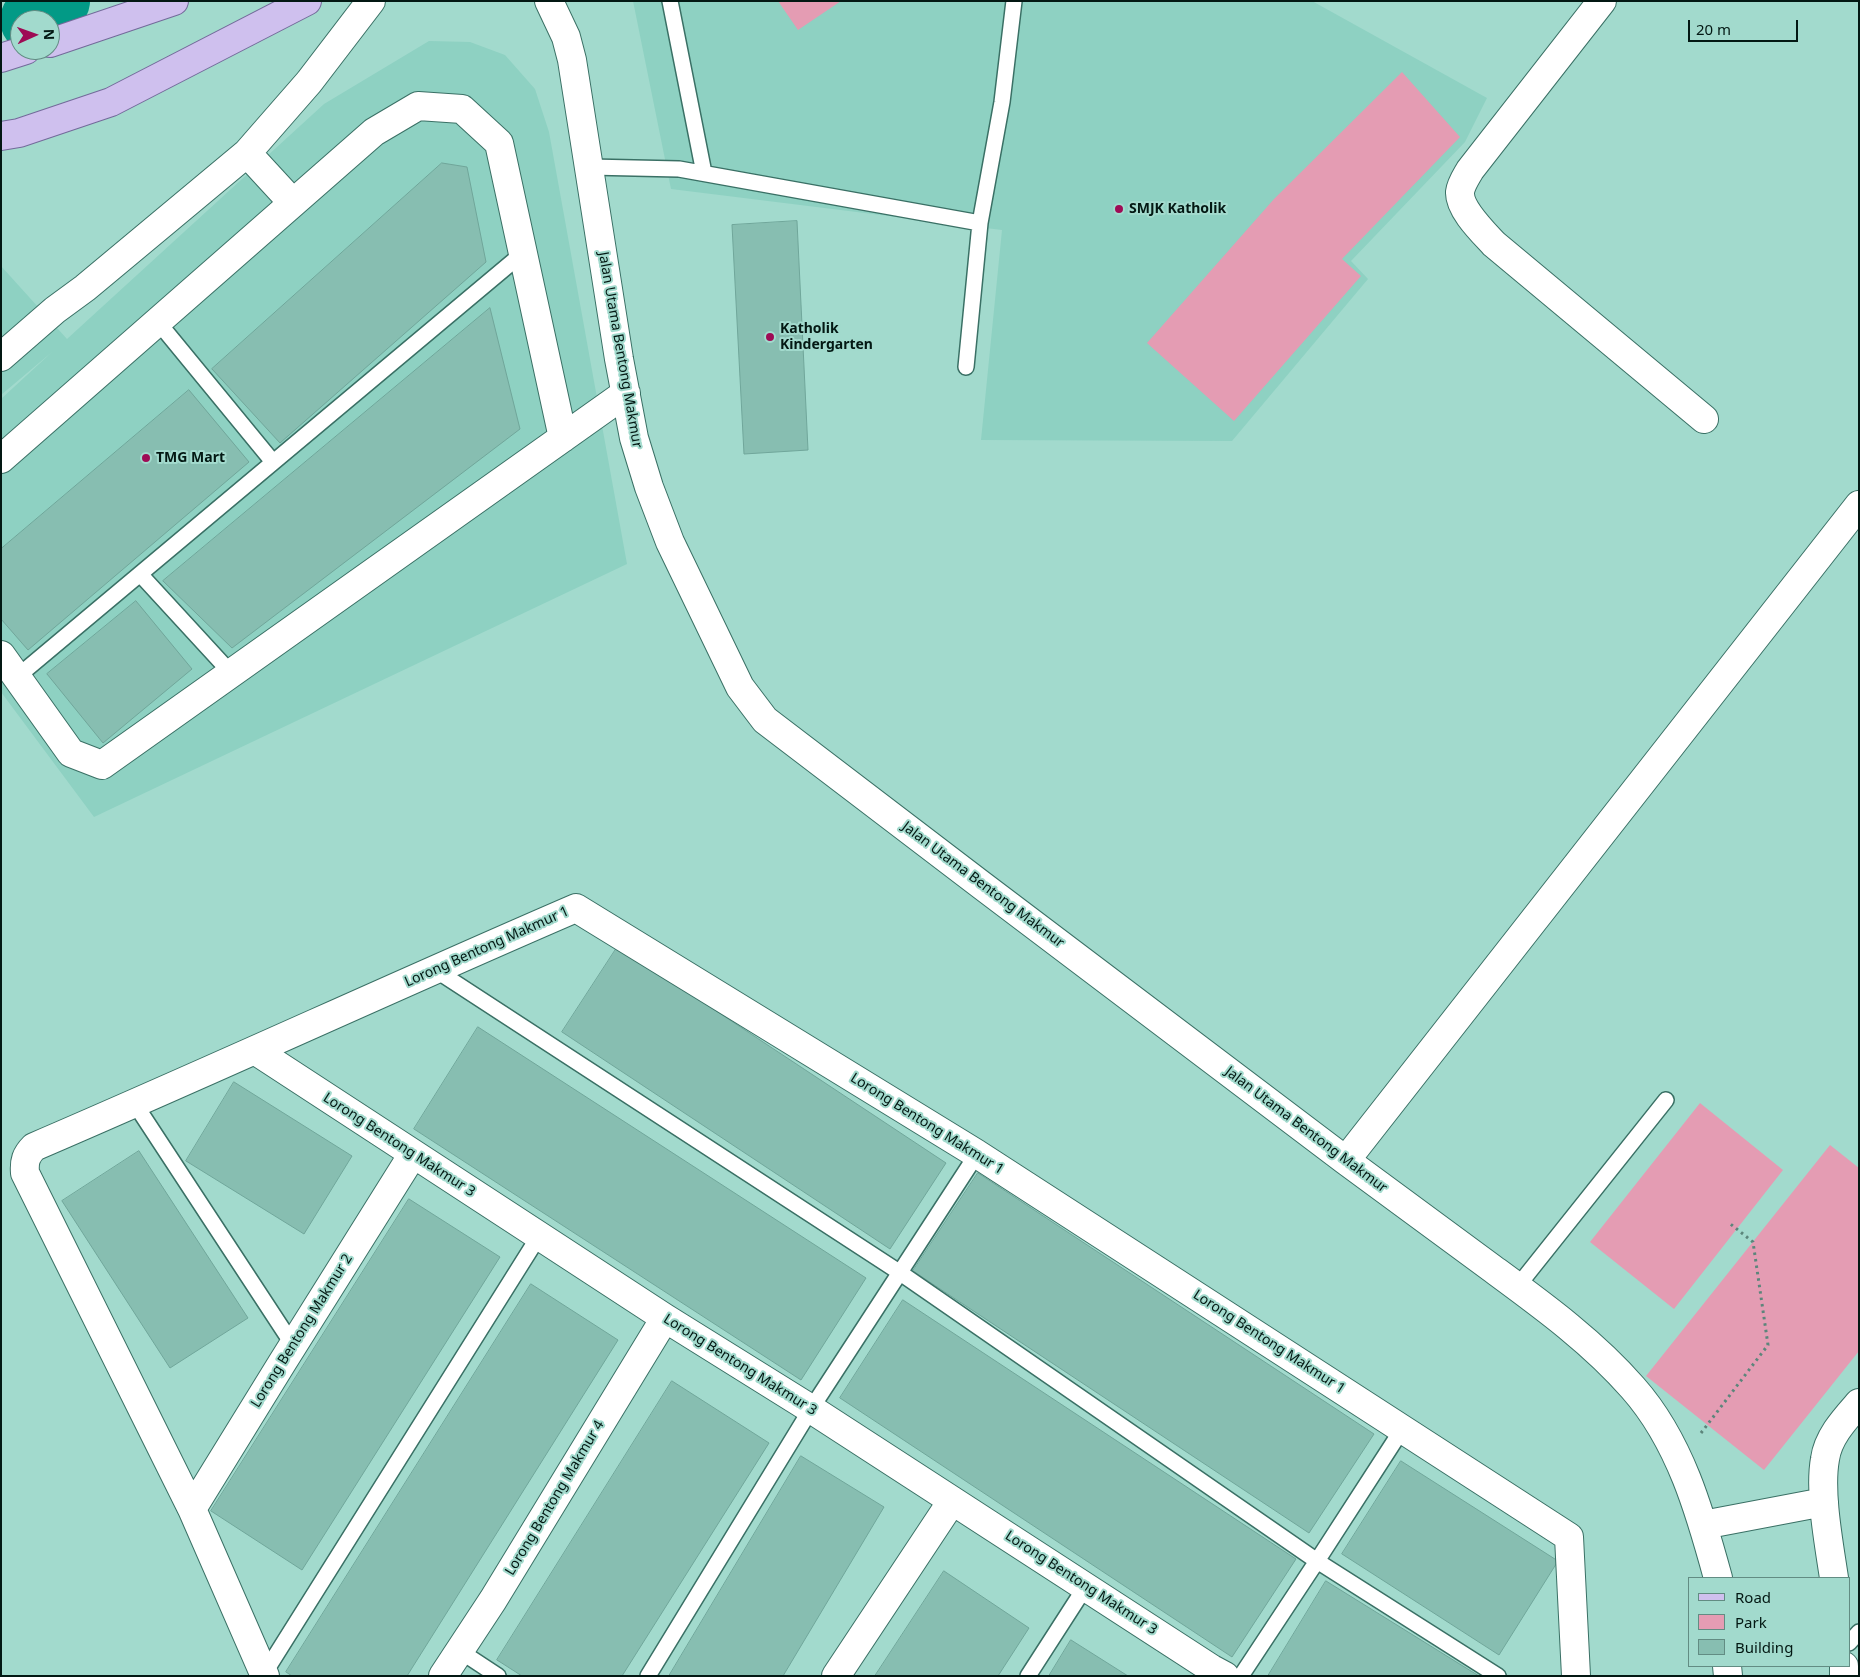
<!DOCTYPE html>
<style>
body{margin:0}
#map{position:relative;width:1860px;height:1677px;overflow:hidden;background:#a2dacd;font-family:"Noto Sans",sans-serif}
canvas{display:block}
.frame{position:absolute;inset:0;border:2px solid #031813;pointer-events:none}
.legend{position:absolute;left:1688px;top:1577px;width:162px;height:90px;box-sizing:border-box;background:#a2dacd;border:1px solid #628c83;margin:0;padding:6px 9px;list-style:none;font-size:15px;color:#031813}
.legend li{display:flex;align-items:center;gap:10px;height:25px}
.legend b{width:25px;border:1px solid #628c83}
.north{position:absolute;left:10px;top:10px;width:50px;height:50px;box-sizing:border-box;background:#a2dacd;border:1px solid #628c83;border-radius:50%;rotate:88deg;font-size:14px;font-weight:700;line-height:20px;text-align:center;color:#031813}
.north::after{content:'';display:block;margin:auto;width:18px;height:22px;background:#9e0b55;clip-path:polygon(50% 0,100% 100%,50% 72%,0 100%)}
.scale{position:absolute;left:1688px;top:20px;width:110px;height:22px;box-sizing:border-box;border:2px solid #031813;border-top:0;padding-left:6px;font-size:15px;line-height:18px;white-space:nowrap;color:#031813;-webkit-text-stroke:4px #a2dacd;paint-order:stroke}
</style>
<div id="map">
<canvas width="1860" height="1677"></canvas>
<div class="frame"></div>
<ul class="legend">
<li><b style="height:6px;background:#cfc0ee"></b>Road</li>
<li><b style="height:14px;background:#e49cb3"></b>Park</li>
<li><b style="height:14px;background:#87beb1"></b>Building</li>
</ul>
<div class="north">N</div>
<div class="scale">20 m</div>
</div>
<script>
const ctx = document.querySelector('canvas').getContext('2d');
ctx.lineJoin = 'round';
function fillPath(path, color) {
  ctx.fillStyle = color;
  ctx.fill(path, 'evenodd');
}
function stroke(path, color, width, dash) {
  ctx.strokeStyle = color;
  ctx.lineWidth = width;
  ctx.lineCap = dash ? 'butt' : 'round';
  ctx.setLineDash(dash || []);
  ctx.stroke(path);
}
function write(font, color, halo, rows, align = 'center') {
  ctx.font = font + ' "Noto Sans",sans-serif';
  ctx.lineWidth = 4;
  ctx.setLineDash([]);
  ctx.textBaseline = 'middle';
  ctx.strokeStyle = halo;
  ctx.fillStyle = color;
  for (const [text, x, y, turn = 0] of rows) {
    ctx.save();
    ctx.translate(x, y);
    ctx.rotate((+turn || 0) * Math.PI / 180);
    ctx.textAlign = isNaN(turn) ? turn : align;
    if (halo) ctx.strokeText(text, 0, 0);
    ctx.fillText(text, 0, 0);
    ctx.restore();
  }
}
fillPath(new Path2D(`
 M 633,1 L 1312,1 L 1487,98 L 1465,142 L 1351,261 L 1368,279 L 1232,441 L 981,440 L 1002,230 L 671,189 Z
 M 429,41 L 470,42 L 505,55 L 535,89 L 549,132 L 627,564 L 94,817 L 1,692 L 1,399 L 52,352 L 1,395 L 1,266 L 67,339 L 324,104 Z`), '#8ed1c2');
fillPath(new Path2D(`
 M 778,1 L 841,1 L 798,30 Z
 M 1402,72 L 1460,137 L 1342,259 L 1361,276 L 1234,421 L 1147,343 L 1274,199 Z
 M 1700,1103 L 1783,1170 L 1674,1309 L 1590,1242 Z
 M 1830,1145 L 1859,1168 L 1859,1351 L 1764,1470 L 1646,1376 Z`), '#e49cb3');
stroke(new Path2D(`
 M 33,20 L 57,1`), '#029a86', 66);
const building = new Path2D(`
 M 442,163 L 467,167 L 486,262 L 280,443 L 212,369 Z
 M 797,221 L 808,450 L 744,454 L 732,225 Z
 M 490,308 L 520,429 L 232,648 L 163,581 Z
 M 189,390 L 249,462 L 28,650 L 1,619 L 1,549 Z
 M 136,601 L 192,669 L 103,743 L 47,674 Z
 M 618,946 L 946,1163 L 890,1249 L 562,1032 Z
 M 478,1027 L 866,1278 L 801,1380 L 414,1129 Z
 M 234,1082 L 352,1156 L 304,1234 L 186,1161 Z
 M 139,1151 L 248,1318 L 170,1368 L 62,1201 Z
 M 978,1173 L 1374,1434 L 1309,1533 L 913,1271 Z
 M 409,1199 L 500,1257 L 302,1570 L 211,1511 Z
 M 531,1284 L 618,1340 L 407,1676 L 292,1676 L 286,1672 Z
 M 903,1300 L 1296,1559 L 1232,1657 L 840,1398 Z
 M 672,1381 L 769,1443 L 622,1676 L 522,1676 L 497,1660 Z
 M 801,1456 L 884,1507 L 783,1676 L 669,1676 Z
 M 1401,1461 L 1558,1561 L 1499,1655 L 1342,1554 Z
 M 944,1571 L 1029,1628 L 998,1676 L 875,1676 Z
 M 1326,1581 L 1479,1676 L 1268,1676 Z
 M 1071,1640 L 1128,1676 L 1049,1676 Z`);
fillPath(building, '#87beb1');
stroke(building, '#70a69a', 1);
const lane = new Path2D(`
 M 670,1 L 704,173
 M 590,167 L 679,169 L 980,223
 M 158,322 L 273,462
 M 966,367 L 980,223 L 1002,102 L 1014,1
 M 140,574 L 231,673
 M 17,677 L 523,253
 M 434,969 L 899,1272 L 1317,1561 L 1498,1676
 M 135,1104 L 293,1345
 M 1517,1287 L 1666,1100
 M 1849,1643 L 1859,1632
 M 460,1651 L 498,1676
 M 264,1674 L 539,1236
 M 648,1676 L 811,1409 L 977,1154
 M 1028,1676 L 1086,1586
 M 1241,1676 L 1317,1561 L 1403,1428`);
const street = new Path2D(`
 M 549,1 L 566,37 L 572,60 L 619,359 L 634,438 L 649,487 L 670,542 L 740,687 L 765,720 C 958,867 1151,1015 1345,1160 C 1395,1197 1444,1233 1493,1269 C 1542,1305 1593,1342 1633,1388 C 1680,1441 1700,1512 1718,1578
 M 1602,1 L 1470,170 C 1466,177 1461,184 1460,192 C 1459,209 1483,232 1494,244 L 1704,419
 M 247,153 L 293,203
 M 1,357 L 55,310 L 85,288 L 247,153 L 309,82 L 371,1
 M 1,459 L 374,132 L 418,106 L 462,109 L 499,143 L 563,438
 M 1,655 L 71,753 L 102,765 L 626,393
 M 256,1051 L 665,1318 L 811,1409 L 1212,1669 L 1225,1676
 M 1346,1160 L 1859,505
 M 192,1509 L 282,1363 L 413,1154
 M 1703,1525 L 1824,1502
 M 1834,1578 C 1829,1544 1819,1492 1825,1459 C 1828,1437 1845,1419 1859,1403
 M 1727,1666 L 1728,1676
 M 1844,1666 L 1844,1676
 M 265,1676 L 192,1509 L 25,1173 C 24,1161 26,1155 34,1147 C 216,1069 395,986 576,908 L 977,1154 L 1569,1537 L 1576,1676
 M 443,1676 L 493,1600 L 665,1318
 M 836,1676 L 952,1501`);
const primary = new Path2D(`
 M 50,43 L 174,1
 M 1,58 L 26,50
 M 1,136 L 19,133 L 111,102 L 307,1`);
stroke(lane, '#3a7065', 18);
stroke(street, '#3a7065', 30);
stroke(primary, '#736a9a', 30);
stroke(new Path2D(`
 M 1701,1433 L 1768,1345 L 1753,1242 L 1728,1222`), '#5c857b', 3, [2.5, 4]);
stroke(lane, '#fff', 15);
stroke(street, '#fff', 28);
stroke(primary, '#cfc0ee', 28);
for (const [x, y, r, color] of [
 [1119,209,5,"#9e0b55"],
 [770,337,5,"#9e0b55"],
 [146,458,5,"#9e0b55"]
]) {
  const dot = new Path2D();
  dot.arc(x, y, r, 0, 2 * Math.PI);
  ctx.fillStyle = color;
  ctx.fill(dot);
  stroke(dot, '#a2dacd', 2);
}
write('bold 14px', '#031813', '#a2dacd', [
 ["SMJK Katholik",1129,209],
 ["Katholik",780,329],
 ["Kindergarten",780,345],
 ["TMG Mart",156,458]
], 'left');
write('14px', '#031813', '#a2dacd', [
 ["Jalan Utama Bentong Makmur",620,350,80],
 ["Jalan Utama Bentong Makmur",983,885,37],
 ["Lorong Bentong Makmur 1",487,947,-24],
 ["Lorong Bentong Makmur 1",927,1124,32],
 ["Jalan Utama Bentong Makmur",1306,1130,37],
 ["Lorong Bentong Makmur 3",399,1145,33],
 ["Lorong Bentong Makmur 2",302,1331,-58],
 ["Lorong Bentong Makmur 1",1269,1342,33],
 ["Lorong Bentong Makmur 3",740,1365,32],
 ["Lorong Bentong Makmur 4",555,1498,-59],
 ["Lorong Bentong Makmur 3",1081,1583,33]
]);
</script>
